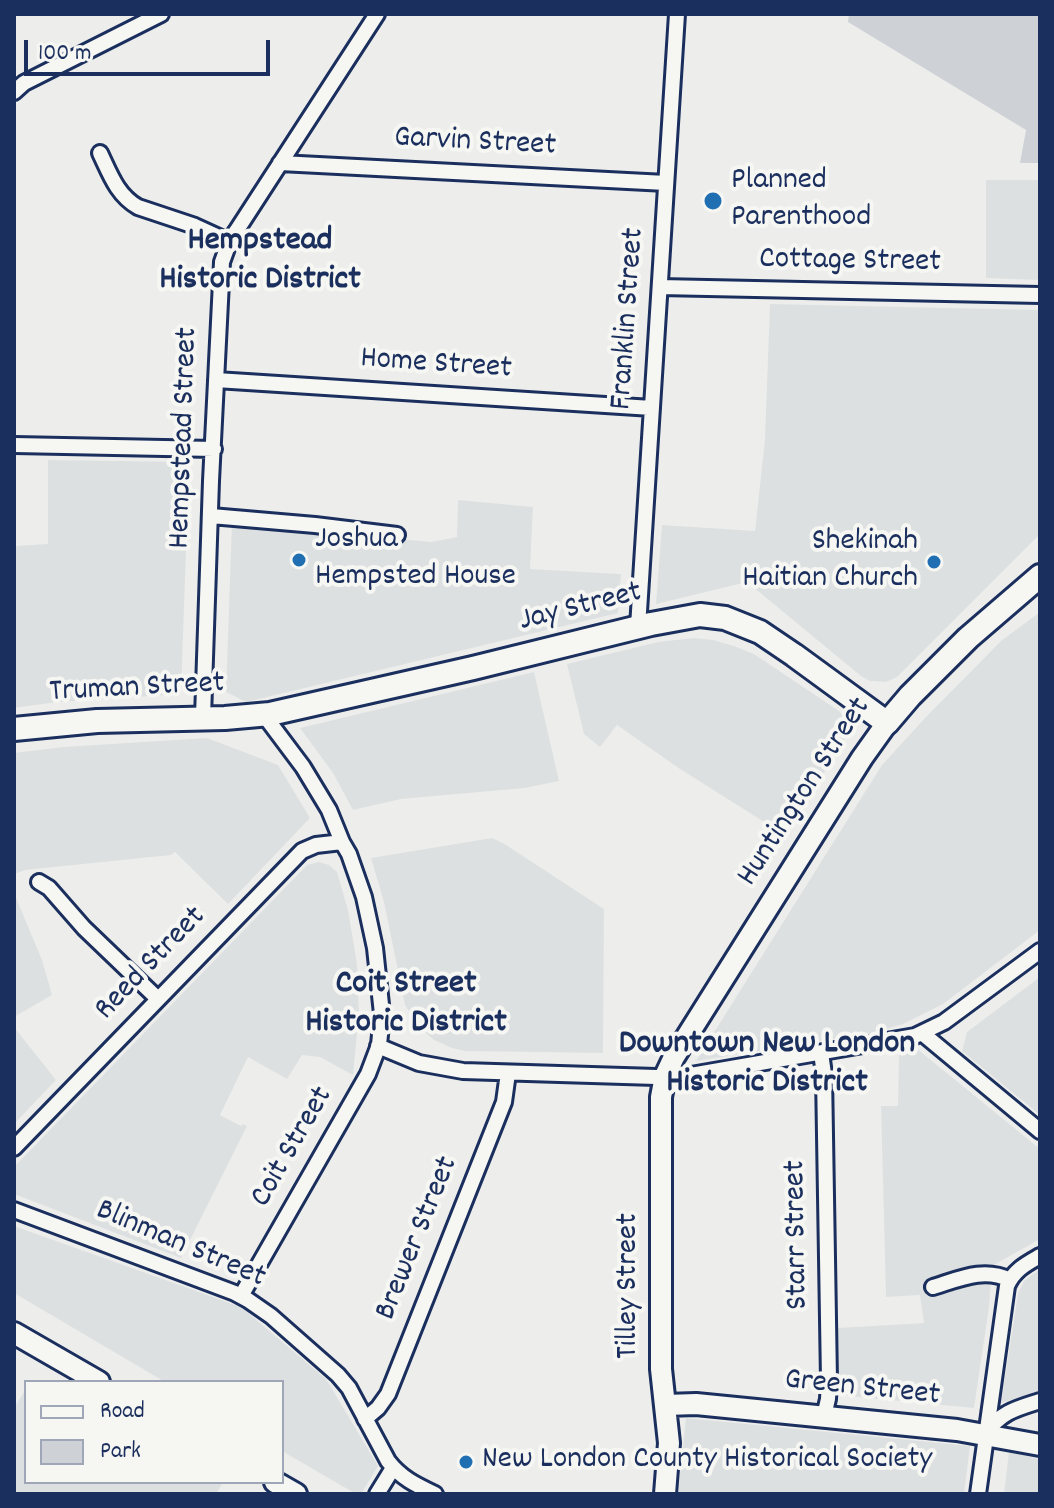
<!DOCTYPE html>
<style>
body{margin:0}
#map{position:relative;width:1054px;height:1508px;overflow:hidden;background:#edeeec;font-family:Dekko,sans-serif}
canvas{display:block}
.frame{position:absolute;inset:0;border:16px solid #1b2f5e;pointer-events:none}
.legend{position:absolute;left:24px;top:1380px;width:260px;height:104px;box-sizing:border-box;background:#f6f6f2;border:2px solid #9ea6b7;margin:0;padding:10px 14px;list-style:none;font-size:24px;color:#1b2f5e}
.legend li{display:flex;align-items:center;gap:16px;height:40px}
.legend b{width:40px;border:2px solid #9ea6b7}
.scale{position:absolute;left:24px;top:40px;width:246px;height:36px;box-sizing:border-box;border:4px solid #1b2f5e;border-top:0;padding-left:10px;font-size:24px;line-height:28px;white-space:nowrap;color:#1b2f5e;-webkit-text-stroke:6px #f6f6f2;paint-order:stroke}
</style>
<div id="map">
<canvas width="1054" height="1508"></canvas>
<div class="frame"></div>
<ul class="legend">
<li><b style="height:10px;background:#f6f6f2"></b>Road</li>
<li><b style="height:22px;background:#ced2d7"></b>Park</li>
</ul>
<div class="scale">100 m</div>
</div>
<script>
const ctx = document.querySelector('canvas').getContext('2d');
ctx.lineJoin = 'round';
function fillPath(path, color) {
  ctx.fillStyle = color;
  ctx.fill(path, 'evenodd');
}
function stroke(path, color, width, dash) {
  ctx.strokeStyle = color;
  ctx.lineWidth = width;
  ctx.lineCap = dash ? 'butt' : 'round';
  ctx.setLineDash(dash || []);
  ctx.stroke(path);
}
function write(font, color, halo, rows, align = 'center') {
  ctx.font = font + ' Dekko,sans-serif';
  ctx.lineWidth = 8;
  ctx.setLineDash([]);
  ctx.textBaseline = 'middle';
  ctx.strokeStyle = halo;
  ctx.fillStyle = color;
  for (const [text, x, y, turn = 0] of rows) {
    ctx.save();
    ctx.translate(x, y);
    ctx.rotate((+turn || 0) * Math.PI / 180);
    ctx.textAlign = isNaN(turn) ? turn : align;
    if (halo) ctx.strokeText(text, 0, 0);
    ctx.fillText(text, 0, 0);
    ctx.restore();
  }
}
fillPath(new Path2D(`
 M 986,180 L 1040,180 L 1040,280 L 986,278 Z
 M 770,304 L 1040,310 L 1040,534 L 897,677 L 886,682 L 870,681 L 861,676 L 747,582 L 656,604 L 662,525 L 755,531 L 765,439 Z
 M 48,460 L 189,462 L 181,694 L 57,702 L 14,708 L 14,541 L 15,546 L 48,544 Z
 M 458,500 L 533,507 L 530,569 L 621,574 L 618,613 L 246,702 L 226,692 L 232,523 L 431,542 L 457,537 Z
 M 1040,612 L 1040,930 L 943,1004 L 903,1024 L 876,1032 L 696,1061 L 882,765 L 925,718 L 1001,641 Z
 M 694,638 L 713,640 L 734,646 L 754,654 L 839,711 L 845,719 L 847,730 L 845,739 L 785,835 L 680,769 L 617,725 L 600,747 L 584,734 L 567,664 L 658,642 Z
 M 534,672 L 559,781 L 525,788 L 401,799 L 353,810 L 333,773 L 300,728 Z
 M 207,738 L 278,765 L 310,818 L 228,904 L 175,852 L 171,855 L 25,870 L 14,874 L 14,753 L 63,747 Z
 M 492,838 L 503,843 L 604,909 L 603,1053 L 465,1051 L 452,1048 L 434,1040 L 419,1027 L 405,1005 L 384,902 L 371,858 Z
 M 319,862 L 329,865 L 337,872 L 348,910 L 357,964 L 359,1013 L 353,1075 L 320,1057 L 302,1055 L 287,1079 L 248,1057 L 220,1115 L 241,1126 L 243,1124 L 247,1126 L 181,1258 L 14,1194 L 14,1167 L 307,865 Z
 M 14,893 L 42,960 L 52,995 L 14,1017 Z
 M 1040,977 L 1040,1115 L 962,1051 L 967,1032 Z
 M 14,1027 L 56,1080 L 14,1124 Z
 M 916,1048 L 1040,1149 L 1040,1239 L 992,1266 L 989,1307 L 974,1408 L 839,1395 L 838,1328 L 924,1323 L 920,1295 L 886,1297 L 881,1106 L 898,1106 L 899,1053 Z
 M 14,1226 L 241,1307 L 326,1379 L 378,1466 L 361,1494 L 356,1494 L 282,1451 L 282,1382 L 165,1382 L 14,1293 Z
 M 1040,1269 L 1040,1391 L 1001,1403 L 1018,1294 L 1024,1281 Z
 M 26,1389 L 26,1482 L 223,1482 L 216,1494 L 14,1494 L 14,1408 Z
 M 686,1418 L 970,1446 L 964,1494 L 678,1494 Z
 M 1009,1452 L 1040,1459 L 1040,1494 L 1004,1494 Z`), '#dde0e1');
fillPath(new Path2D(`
 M 849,14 L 1040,14 L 1040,163 L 1020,163 L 1026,130 L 848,22 Z`), '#ced2d7');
const street = new Path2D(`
 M 14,92 L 24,83 L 161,14
 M 100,153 C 110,174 117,195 138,207 L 195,226 L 230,242
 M 280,163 L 666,183
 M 660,287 L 1040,295
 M 216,380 L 652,408
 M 14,445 L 214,449
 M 211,516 L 315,525 L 397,535
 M 638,627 L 677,14
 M 203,717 L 211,481 L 222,262 L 230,240 L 237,230 L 377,14
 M 39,882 L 49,888 L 84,928 L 158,999
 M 922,1033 L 1040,1131
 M 378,1046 L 419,1063 L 463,1071 L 656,1077 L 685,1076 L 915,1036 L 944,1022 L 1040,951
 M 821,1053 L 824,1074 L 829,1380 L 828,1399 L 824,1416
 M 14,1148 L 302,851 L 316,845 L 342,842
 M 14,1210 L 235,1293 L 248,1300 L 271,1316 L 338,1375 L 349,1388 L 388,1461 C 401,1478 416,1485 435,1494
 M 933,1287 C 959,1279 984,1267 1010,1280
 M 241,1296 L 368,1074 L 379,1045 L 382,1014 L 375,948 L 364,897 L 349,854 L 342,842 L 329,810 L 303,767 L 264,715
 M 365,1419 L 378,1408 L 388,1394 L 504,1102 L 508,1073
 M 987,1433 C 1000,1412 1018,1408 1040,1401
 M 377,1494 L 393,1468
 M 978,1494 L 1007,1286 C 1014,1270 1026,1264 1040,1256`);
const secondary = new Path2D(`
 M 14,1333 L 99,1382
 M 666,1405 L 696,1404 L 957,1430 L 1040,1445
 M 275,1482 L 296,1494
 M 665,1494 L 669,1443 L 661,1369 L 661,1097 L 665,1076 L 674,1057 L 862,758 L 887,723`);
const primary = new Path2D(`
 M 14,729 L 97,721 L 225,718 L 270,714 L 473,668 L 651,624 L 700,615 L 725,618 L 760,632 L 794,655 L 887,723 L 910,696 L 968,638 L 1040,576`);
stroke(street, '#1b2f5e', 20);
stroke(secondary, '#1b2f5e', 26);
stroke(primary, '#1b2f5e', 28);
stroke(street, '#f6f6f2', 14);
stroke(secondary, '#f6f6f2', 20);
stroke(primary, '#f6f6f2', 22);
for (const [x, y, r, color] of [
 [713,201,10,"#1f6fb2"],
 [299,560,8,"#1f6fb2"],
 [934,562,8,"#1f6fb2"],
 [466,1462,8,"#1f6fb2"]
]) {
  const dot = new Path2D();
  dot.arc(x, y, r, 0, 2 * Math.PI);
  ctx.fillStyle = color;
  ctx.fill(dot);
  stroke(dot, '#f6f6f2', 3);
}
write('32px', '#1b2f5e', '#f6f6f2', [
 ["Garvin Street",475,144,3],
 ["Cottage Street",850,263,1],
 ["Franklin Street",630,319,-86],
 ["Home Street",436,366,4],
 ["Hempstead Street",186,438,-88],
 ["Jay Street",581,609,-14],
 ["Truman Street",137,690,-3],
 ["Huntington Street",806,793,-57],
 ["Reed Street",152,965,-46],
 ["Coit Street",294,1148,-60],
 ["Starr Street",799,1235,-91],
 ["Brewer Street",419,1239,-68],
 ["Blinman Street",180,1246,23],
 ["Tilley Street",631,1286,-90],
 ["Green Street",862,1390,6]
]);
write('32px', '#1b2f5e', '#f6f6f2', [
 ["Planned",731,183],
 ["Parenthood",731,220],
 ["Joshua",315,542],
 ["Hempsted House",315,579],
 ["Shekinah",918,544,"right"],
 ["Haitian Church",918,581,"right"],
 ["New London County Historical Society",482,1462]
], 'left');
write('bold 34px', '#1b2f5e', '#f6f6f2', [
 ["Hempstead",260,243],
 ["Historic District",260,282],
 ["Coit Street",406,986],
 ["Historic District",406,1025],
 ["Downtown New London",767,1046],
 ["Historic District",767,1085]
]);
</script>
